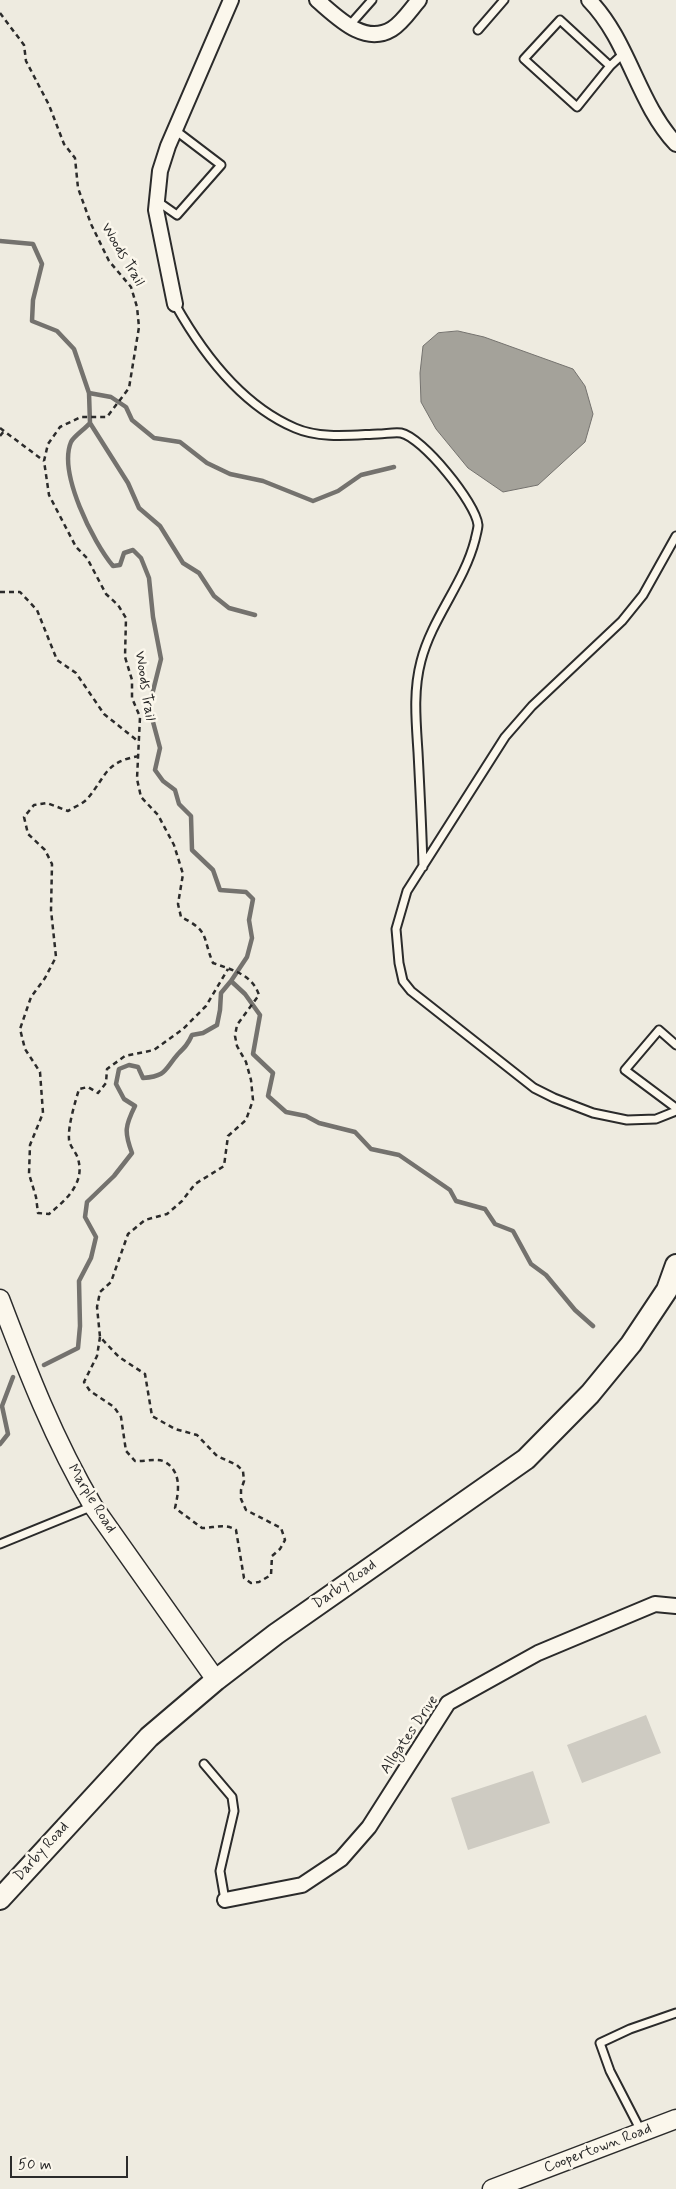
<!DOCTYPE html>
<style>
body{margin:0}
#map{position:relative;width:676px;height:2189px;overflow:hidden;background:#eeebe0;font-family:Mynerve,sans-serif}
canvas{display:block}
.scale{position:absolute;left:10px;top:2156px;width:118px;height:22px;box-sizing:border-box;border:2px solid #2b2b2b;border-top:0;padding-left:6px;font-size:15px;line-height:18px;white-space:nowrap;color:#2b2b2b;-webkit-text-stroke:4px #fbf7ec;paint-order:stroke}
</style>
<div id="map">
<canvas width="676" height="2189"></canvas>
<div class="scale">50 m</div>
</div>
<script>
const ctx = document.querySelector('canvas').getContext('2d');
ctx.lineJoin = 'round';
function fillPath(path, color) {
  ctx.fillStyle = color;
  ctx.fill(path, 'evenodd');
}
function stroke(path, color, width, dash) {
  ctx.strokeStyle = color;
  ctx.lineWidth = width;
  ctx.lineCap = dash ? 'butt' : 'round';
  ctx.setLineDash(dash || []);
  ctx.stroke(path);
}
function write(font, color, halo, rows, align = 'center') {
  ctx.font = font + ' Mynerve,sans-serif';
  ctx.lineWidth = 5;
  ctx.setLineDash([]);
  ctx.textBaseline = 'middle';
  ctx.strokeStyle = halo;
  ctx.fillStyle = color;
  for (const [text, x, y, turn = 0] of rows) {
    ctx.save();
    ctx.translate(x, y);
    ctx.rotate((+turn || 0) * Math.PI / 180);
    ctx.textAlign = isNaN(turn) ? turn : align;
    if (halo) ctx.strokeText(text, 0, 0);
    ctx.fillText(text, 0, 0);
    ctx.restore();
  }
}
fillPath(new Path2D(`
 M 646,1715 L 661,1753 L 582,1783 L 567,1745 Z
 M 533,1771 L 550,1823 L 468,1850 L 451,1798 Z`), '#cecbc2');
const water = new Path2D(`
 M 458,331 L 484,337 L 573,369 L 585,386 L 593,414 L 585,442 L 538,485 L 503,492 L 468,468 L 436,429 L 421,402 L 420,373 L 423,346 L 438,333 Z`);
fillPath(water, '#a4a29a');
stroke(water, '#74726e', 1);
stroke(new Path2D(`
 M 0,241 L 33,244 L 42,264 L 33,300 L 32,321 L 57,331 L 74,349 L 89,393 L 90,423 C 85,429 74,436 71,442 C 58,473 93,542 113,566 L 120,565 L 124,553 L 133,550 L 141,558 L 149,578 L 153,617 L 161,659 L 149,707 L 160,748 L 155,770 L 163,781 L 175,790 L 179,804 L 191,816 L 192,850 L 213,870 L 220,890 L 246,892 L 253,899 L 249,920 L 252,938 L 247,957 L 231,981 L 245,994 L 260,1015 L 253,1054 L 273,1073 L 268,1096 L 286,1112 L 306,1116 L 319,1123 L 355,1132 L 371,1149 L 399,1155 L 450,1190 L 456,1201 L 485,1209 L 495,1224 L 513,1231 L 531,1264 L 546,1275 L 575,1310 L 593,1326
 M 89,393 L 111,397 L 126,407 L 132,420 L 154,438 L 180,442 L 207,463 L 230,474 L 263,481 L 313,501 L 338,491 L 361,475 L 394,467
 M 90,423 L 128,483 L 139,508 L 160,526 L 183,563 L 199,573 L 214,596 L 229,608 L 255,615
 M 44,1365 L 78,1348 L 80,1326 L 79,1281 L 91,1258 L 96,1237 L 85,1217 L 87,1202 L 114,1176 L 132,1153 C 124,1132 125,1126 135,1106 L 124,1099 L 116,1084 L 119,1069 L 129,1065 L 138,1067 L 143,1078 C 167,1076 164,1070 178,1054 C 185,1047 188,1044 192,1035 L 203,1033 L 217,1025 L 220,1010 L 221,993 L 231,981
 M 0,1444 L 8,1434 L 2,1406 L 13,1377`), '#74726e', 4.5);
const service = new Path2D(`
 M 349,26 L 372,0
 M 478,30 L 504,0
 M 610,66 L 560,20 L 524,59 L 577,107 L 610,66 L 624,53
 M 157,201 L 177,215 L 221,165 L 175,130
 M 175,304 C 203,354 241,405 295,428 C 320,439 352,435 378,434 C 385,434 394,432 401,433 C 422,437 476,503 478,525 C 478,529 476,535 475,540 C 464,583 432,618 421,661 C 413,691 416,721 418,752 C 420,790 422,828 423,867
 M 676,536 L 643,595 L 622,621 L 532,706 L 505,737 L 407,891 L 396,929 L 399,963 L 403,981 L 411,991 L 534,1088 L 554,1098 L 593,1113 L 627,1120 L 656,1119 L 676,1111
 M 676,1045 L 659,1030 L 625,1070 L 676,1108
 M 0,1544 L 93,1506
 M 204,1764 L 232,1797 L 234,1811 L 220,1871 L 225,1900
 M 641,2131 L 610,2071 L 600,2043 L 630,2029 L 676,2013`);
const minor = new Path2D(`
 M 317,0 C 337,17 364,46 392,29 C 403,22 411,9 419,0
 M 589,0 C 629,41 637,102 676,144
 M 175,304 L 156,210 L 160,171 L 168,146 L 231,0
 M 225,1900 L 302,1885 L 341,1859 L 369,1827 L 448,1703 L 538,1653 L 655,1604 L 676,1606`);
const tertiary = new Path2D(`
 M 0,1299 C 27,1370 54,1440 93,1506 L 216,1680
 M 492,2189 L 676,2119`);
const secondary = new Path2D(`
 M 0,1899 L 149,1737 L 216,1680 L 276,1634 L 526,1459 L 590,1394 L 631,1344 L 667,1290 L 676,1265`);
stroke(service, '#2b2b2b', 11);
stroke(minor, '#2b2b2b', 18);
stroke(tertiary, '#2b2b2b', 21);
stroke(secondary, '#2b2b2b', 24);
stroke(new Path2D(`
 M 0,13 L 24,45 L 26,61 L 49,105 L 64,144 L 75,158 L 78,188 L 91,224 L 109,261 L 131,287 L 137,307 L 139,327 L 129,388 L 107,417 L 81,417 L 60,427 L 48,444 L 44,461 L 49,495 L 76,547 L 87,558 L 106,594 L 118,605 L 126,618 L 125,657 L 132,680 L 132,698 L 140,717 L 137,779 L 141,797 L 158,815 L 174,845 L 183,874 L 178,904 L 181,917 C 210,931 202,937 213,963 C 232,970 252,974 259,995 L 237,1025 L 235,1036 L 237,1046 L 246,1062 L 251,1080 L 253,1100 L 246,1120 L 228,1136 L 224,1166 L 195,1184 L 182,1201 L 167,1214 L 145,1220 L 128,1234 L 111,1282 L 100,1292 L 97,1307 L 100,1337 L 119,1357 L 145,1374 L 152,1416 L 175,1429 L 197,1435 L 217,1456 L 237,1465 L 243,1471 L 244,1481 L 241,1490 L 241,1499 L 246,1510 L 281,1528 L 285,1540 L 280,1549 L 272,1556 L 271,1575 L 259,1582 L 251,1583 L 244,1578 L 236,1530 C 225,1523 214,1528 202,1528 L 175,1508 C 179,1491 182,1470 163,1461 C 154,1458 143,1462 135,1461 L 126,1451 L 121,1417 L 114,1407 L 90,1391 L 84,1382 L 97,1356 L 100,1337
 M 0,428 L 44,461
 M 0,436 L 4,431
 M 0,592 L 20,592 L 37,610 L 57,660 L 76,673 L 104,714 L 139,742
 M 139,756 C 105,762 107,775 88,798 C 83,804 74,807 68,811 L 47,803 L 34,805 L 24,817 L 28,834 L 45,850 L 52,864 L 51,910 L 56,957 L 45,978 L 31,997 L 20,1029 L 25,1049 L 40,1072 L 43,1113 L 30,1145 L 29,1174 L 36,1197 L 38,1213 L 49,1214 C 66,1200 87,1182 77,1156 C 75,1151 69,1145 69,1139 C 68,1125 75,1103 79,1089 L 88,1087 L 98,1093 L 106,1083 L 107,1069 L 125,1056 L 154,1050 L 183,1029 L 206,1006 L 228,969`), '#2b2b2b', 2.5, [5, 4]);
stroke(service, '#fbf7ec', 7);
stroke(minor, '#fbf7ec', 14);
stroke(tertiary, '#fbf7ec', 18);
stroke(secondary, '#fbf7ec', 20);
write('15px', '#2b2b2b', '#fbf7ec', [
 ["Woods Trail",122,255,59],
 ["Woods Trail",144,686,81],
 ["Marple Road",91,1499,58],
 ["Darby Road",345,1585,-35],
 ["Allgates Drive",410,1735,-56],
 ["Darby Road",42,1852,-48],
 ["Coopertown Road",598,2149,-21]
]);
</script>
